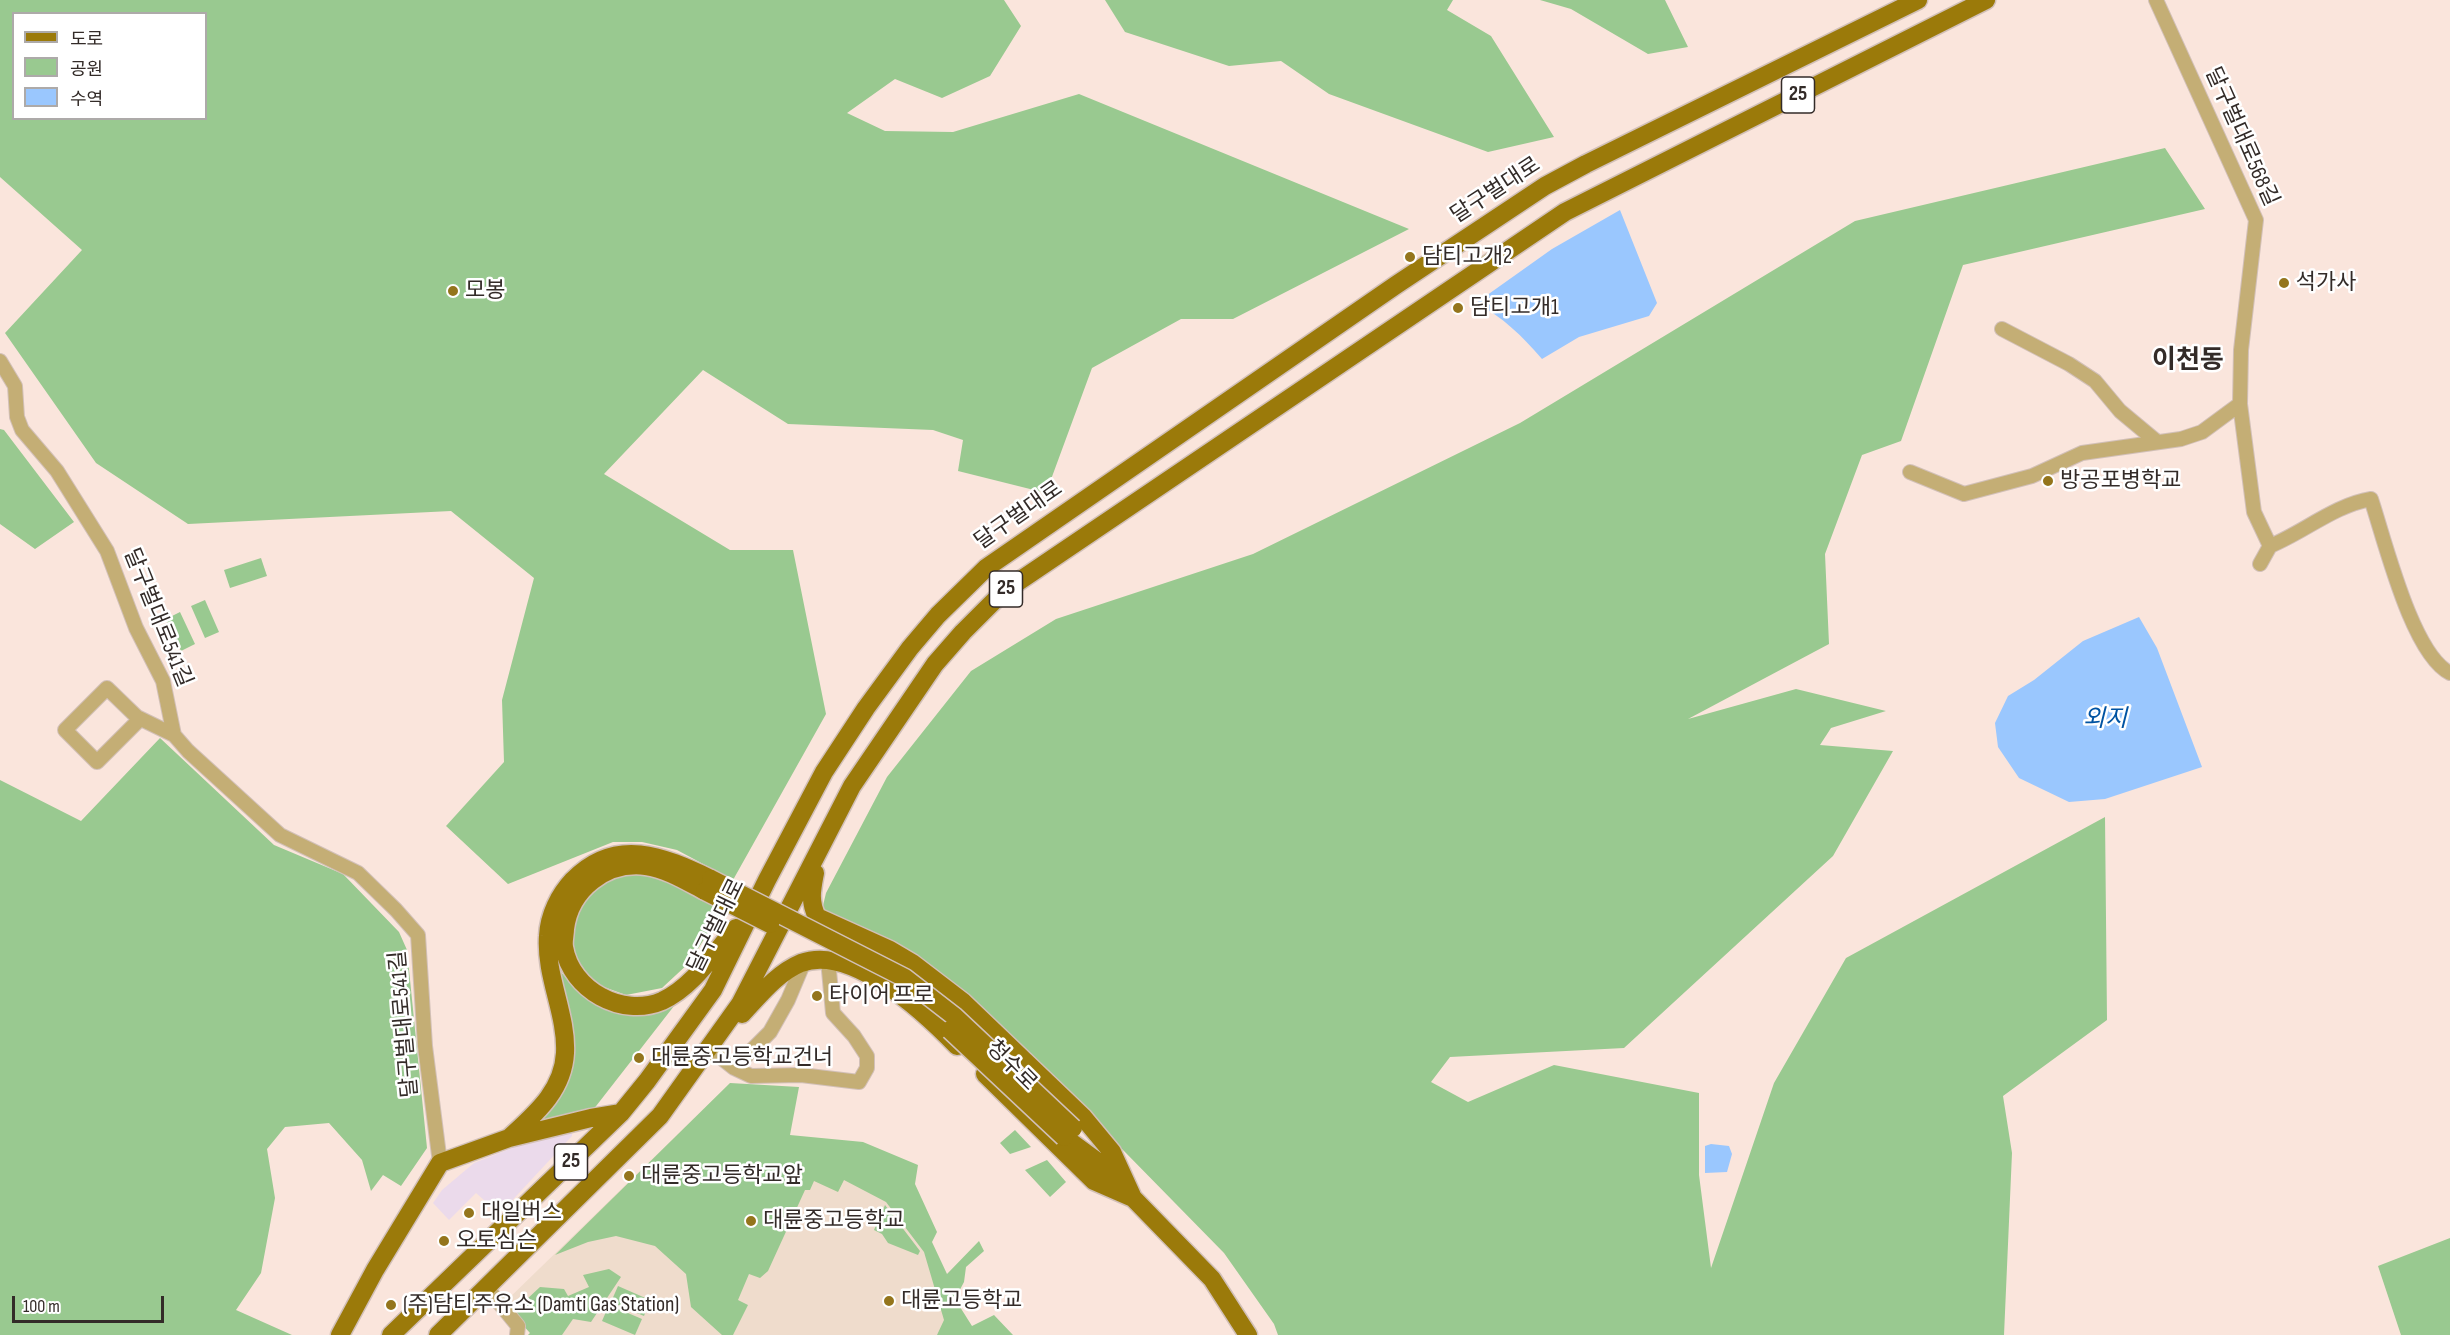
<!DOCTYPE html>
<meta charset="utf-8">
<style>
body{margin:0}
#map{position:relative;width:2450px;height:1335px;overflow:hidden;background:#fae5dc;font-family:"Sofia Sans Condensed","Noto Sans KR",sans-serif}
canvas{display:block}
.legend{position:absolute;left:12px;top:12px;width:195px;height:108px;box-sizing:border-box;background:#fff;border:2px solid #adaaa9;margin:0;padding:8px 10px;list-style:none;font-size:18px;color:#332b28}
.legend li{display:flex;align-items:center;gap:12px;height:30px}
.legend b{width:30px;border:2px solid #adaaa9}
.scale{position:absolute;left:12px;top:1296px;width:152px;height:27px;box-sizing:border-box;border:3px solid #332b28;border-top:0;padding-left:8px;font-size:18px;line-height:21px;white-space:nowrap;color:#332b28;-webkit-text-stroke:4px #fff;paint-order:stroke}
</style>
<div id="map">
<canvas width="2450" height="1335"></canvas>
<ul class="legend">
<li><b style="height:8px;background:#9b7a0a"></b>도로</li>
<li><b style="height:16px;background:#99c990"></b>공원</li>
<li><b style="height:16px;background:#9ac7fe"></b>수역</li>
</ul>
<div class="scale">100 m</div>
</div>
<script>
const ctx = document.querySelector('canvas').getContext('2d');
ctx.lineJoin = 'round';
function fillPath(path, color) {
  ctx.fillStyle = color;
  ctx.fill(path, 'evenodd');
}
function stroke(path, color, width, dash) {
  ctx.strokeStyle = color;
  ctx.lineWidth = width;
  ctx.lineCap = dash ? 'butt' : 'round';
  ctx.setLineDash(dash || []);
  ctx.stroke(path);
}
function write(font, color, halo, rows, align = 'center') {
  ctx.font = font + ' "Sofia Sans Condensed","Noto Sans KR",sans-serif';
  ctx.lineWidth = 5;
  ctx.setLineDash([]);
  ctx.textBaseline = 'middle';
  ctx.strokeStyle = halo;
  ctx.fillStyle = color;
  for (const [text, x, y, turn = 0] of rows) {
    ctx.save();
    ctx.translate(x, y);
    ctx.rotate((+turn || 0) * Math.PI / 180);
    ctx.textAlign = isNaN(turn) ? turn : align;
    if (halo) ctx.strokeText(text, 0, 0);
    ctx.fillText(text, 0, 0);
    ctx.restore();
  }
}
fillPath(new Path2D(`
 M 572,1130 L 572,1136 L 506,1207 L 500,1201 L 493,1208 L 476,1193 L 449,1220 L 433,1203 L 442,1190 L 474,1163 L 517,1146 Z`), '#ebdaeb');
fillPath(new Path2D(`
 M 718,1095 L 893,1194 L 933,1247 L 954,1335 L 528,1335 L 530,1333 L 504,1303 Z`), '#efdccc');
fillPath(new Path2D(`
 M 0,0 L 1004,0 L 1021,26 L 990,76 L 942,98 L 895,79 L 847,113 L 885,131 L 953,132 L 1079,94 L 1409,229 L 1233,319 L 1181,319 L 1092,368 L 1046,493 L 958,471 L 963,440 L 933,430 L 788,424 L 703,370 L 604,474 L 730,550 L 793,550 L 826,714 L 733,880 L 677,850 L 642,842 L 613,842 L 508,884 L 446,826 L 504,762 L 502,700 L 534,578 L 451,511 L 188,524 L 96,463 L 5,333 L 82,250 L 0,177 ZM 14,14 L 206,14 L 206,118 L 14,118 Z
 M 1105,0 L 1453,0 L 1447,10 L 1491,36 L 1554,137 L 1488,152 L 1329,94 L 1281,61 L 1229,66 L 1125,32 Z
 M 1540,0 L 1665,0 L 1688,47 L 1648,54 L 1571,9 Z
 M 2165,148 L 2205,209 L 1963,265 L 1901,441 L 1862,455 L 1825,554 L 1829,644 L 1688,719 L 1796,689 L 1886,711 L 1831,728 L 1820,745 L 1893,751 L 1833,856 L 1624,1048 L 1450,1057 L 1431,1082 L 1468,1102 L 1554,1065 L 1699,1093 L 1699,1175 L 1711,1268 L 1774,1083 L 1846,958 L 2105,817 L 2107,1020 L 2003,1096 L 2012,1153 L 2004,1335 L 1278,1335 L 1274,1324 L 1224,1253 L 1124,1151 L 951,983 L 821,914 L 826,893 L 887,777 L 971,671 L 1056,619 L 1253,554 L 1520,423 L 1855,221 Z
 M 0,429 L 4,430 L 74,522 L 35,549 L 0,524 Z
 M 261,558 L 267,576 L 230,588 L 224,570 Z
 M 205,600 L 219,632 L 205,638 L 191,606 Z
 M 180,612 L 195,644 L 181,651 L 166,619 Z
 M 160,738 L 274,845 L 343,874 L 399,932 L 407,950 L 427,1148 L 401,1186 L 383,1175 L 371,1191 L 362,1160 L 329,1123 L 285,1127 L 267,1149 L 275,1198 L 261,1273 L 236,1310 L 292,1335 L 0,1335 L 0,780 L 81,821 Z
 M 631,872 L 665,878 L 723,908 L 690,962 L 662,988 L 626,995 L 593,983 L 572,955 L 570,922 L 585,892 L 605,878 Z
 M 557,968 L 583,996 L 614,1011 L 673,1001 L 674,1006 L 593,1110 L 535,1122 L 558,1098 Z
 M 730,1083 L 799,1087 L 790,1135 L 863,1142 L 918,1165 L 915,1184 L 937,1232 L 932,1242 L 947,1274 L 979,1241 L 984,1251 L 966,1267 L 964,1282 L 955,1299 L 972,1326 L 994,1315 L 1013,1335 L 937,1335 L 944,1320 L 924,1252 L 886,1202 L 844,1180 L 838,1192 L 814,1181 L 810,1190 L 805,1190 L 768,1271 L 760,1278 L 749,1274 L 738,1300 L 748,1305 L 733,1335 L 722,1335 L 691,1307 L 686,1274 L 655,1246 L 616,1236 L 588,1242 L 555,1255 Z
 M 1015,1130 L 1031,1147 L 1010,1154 L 1000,1143 Z
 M 1047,1160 L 1066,1182 L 1050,1197 L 1025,1170 Z
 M 885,1205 L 920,1251 L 918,1255 L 888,1243 L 882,1234 L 874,1230 Z
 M 2450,1238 L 2450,1335 L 2401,1335 L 2378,1266 Z
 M 609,1269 L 621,1277 L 591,1322 L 573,1319 L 562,1335 L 528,1335 L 530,1333 L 512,1313 L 540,1287 L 564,1289 L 568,1296 L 589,1287 L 583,1275 Z
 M 618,1286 L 650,1300 L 644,1316 L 611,1302 Z
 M 609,1305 L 642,1319 L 635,1335 L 602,1321 Z`), '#99c990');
fillPath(new Path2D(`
 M 1620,210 L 1657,303 L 1649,316 L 1579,337 L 1542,359 C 1522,336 1503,317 1476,303 L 1552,249 Z
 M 2139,617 L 2157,648 L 2202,767 L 2105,799 L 2069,802 L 2019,778 L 1998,747 L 1995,723 L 2008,696 L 2034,680 L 2083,641 Z
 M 1711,1144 L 1729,1146 L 1732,1154 L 1727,1172 L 1705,1173 L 1705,1146 Z`), '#9ac7fe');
const minor = new Path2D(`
 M 2156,0 L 2256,220 L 2241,350 L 2240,404 L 2254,512 L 2270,546 L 2260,564
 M 2002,329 L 2069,364 L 2095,381 L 2120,411 L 2156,441
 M 0,361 L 15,386 L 17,417 L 22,430 L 57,471 L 107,551 L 136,628 L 163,681 L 174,735 L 188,751 L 280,835 L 358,873 L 396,910 L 418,935 L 425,1046 L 440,1163
 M 1910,472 L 1964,494 L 2032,476 L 2082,453 L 2181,439 L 2202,432 L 2240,404
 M 2270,546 C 2304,532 2335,505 2371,499 C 2385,541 2412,654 2450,673
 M 140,719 L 97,762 L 65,730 L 107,688 L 137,717 L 174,735
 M 710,1049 L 734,1068 L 751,1076 L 801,1075 L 859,1082 L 867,1068 L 867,1056 L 854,1036 L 833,1013 L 828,960
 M 734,1068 L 770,1032 L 788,1000 L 804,962
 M 487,1288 L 518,1326 L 517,1335`);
const major = new Path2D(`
 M 815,873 C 812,889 809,901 817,917 L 890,950 L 912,963 L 963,1002 L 1083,1117 L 1112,1152 L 1133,1198
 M 705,891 C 686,881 667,869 646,866 C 606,861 570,889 565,929 C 565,934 563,941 564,947 C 571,990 622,1018 662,1001 C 693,987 714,953 736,928
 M 742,1014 C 760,995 777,973 801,963 C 852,944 925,1013 957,1046
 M 985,1074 L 1094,1181 L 1133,1198
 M 1064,1137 L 1098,1162 L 1212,1279 L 1248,1335
 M 509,1138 C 535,1114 563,1091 565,1053 C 567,1014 545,976 548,936 C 549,915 559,895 573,880 C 616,836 663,856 711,879
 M 340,1335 L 375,1270 L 440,1163 L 509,1138 L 591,1118 L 621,1113
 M 391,1335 L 621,1113 L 647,1081 L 713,990 L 767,880 L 824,772 L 866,708 L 910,648 L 938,615 L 986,568 L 1396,285 L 1545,186 L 1586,164 L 1918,0
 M 438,1335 L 660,1116 L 740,1004 L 852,786 L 935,664 L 963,632 L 1003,592 L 1565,212 L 1986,0`);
stroke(minor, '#d2c0b8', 16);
stroke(major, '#d2c0b8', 21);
stroke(minor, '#c4ae75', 14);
stroke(major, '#9b7a0a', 18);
const majorBridge = new Path2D(`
 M 711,879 L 905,978 L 954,1016 L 1073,1128
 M 705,891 L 770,924
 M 950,1030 L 1064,1137`);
stroke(majorBridge, '#d2c0b8', 21, []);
stroke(majorBridge, '#9b7a0a', 18);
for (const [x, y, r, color] of [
 [1410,257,6,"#94751c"],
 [2284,283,6,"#94751c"],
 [453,291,6,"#94751c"],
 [1458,308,6,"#94751c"],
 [2048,481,6,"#94751c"],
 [817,996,6,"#94751c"],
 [639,1058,6,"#94751c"],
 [629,1176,6,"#94751c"],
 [469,1213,6,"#94751c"],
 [751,1221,6,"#94751c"],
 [444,1241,6,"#94751c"],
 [889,1301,6,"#94751c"],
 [391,1305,6,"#94751c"]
]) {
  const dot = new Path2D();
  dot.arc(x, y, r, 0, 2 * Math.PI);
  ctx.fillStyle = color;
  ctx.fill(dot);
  stroke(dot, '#fff', 2);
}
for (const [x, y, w] of [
 [1798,95,33],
 [1006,589,33],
 [571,1162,33]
]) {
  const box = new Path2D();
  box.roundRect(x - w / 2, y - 18, w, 36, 4.5);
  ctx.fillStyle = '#fff';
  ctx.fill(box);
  stroke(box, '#332b28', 1.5);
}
write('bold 21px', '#332b28', null, [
 ["25",1798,95],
 ["25",1006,589],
 ["25",571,1162]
]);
write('22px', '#332b28', '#fff', [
 ["달구벌대로568길",2241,137,66],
 ["달구벌대로",1496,191,-33],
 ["달구벌대로",1019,516,-35],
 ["달구벌대로541길",157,618,68],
 ["달구벌대로",717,926,-64],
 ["달구벌대로541길",405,1024,-95],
 ["청수로",1011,1066,45]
]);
write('22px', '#332b28', '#fff', [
 ["담티고개2",1422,257],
 ["석가사",2296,283],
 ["모봉",465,291],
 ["담티고개1",1470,308],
 ["방공포병학교",2060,481],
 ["타이어 프로",829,996],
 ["대륜중고등학교건너",651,1058],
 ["대륜중고등학교앞",641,1176],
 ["대일버스",481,1213],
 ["대륜중고등학교",763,1221],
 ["오토심슨",456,1241],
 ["대륜고등학교",901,1301],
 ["(주)담티주유소 (Damti Gas Station)",403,1305]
], 'left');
write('italic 24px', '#0053a2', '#fff', [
 ["외지",2105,720]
]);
write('bold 26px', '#332b28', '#fff', [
 ["이천동",2188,361]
]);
</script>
